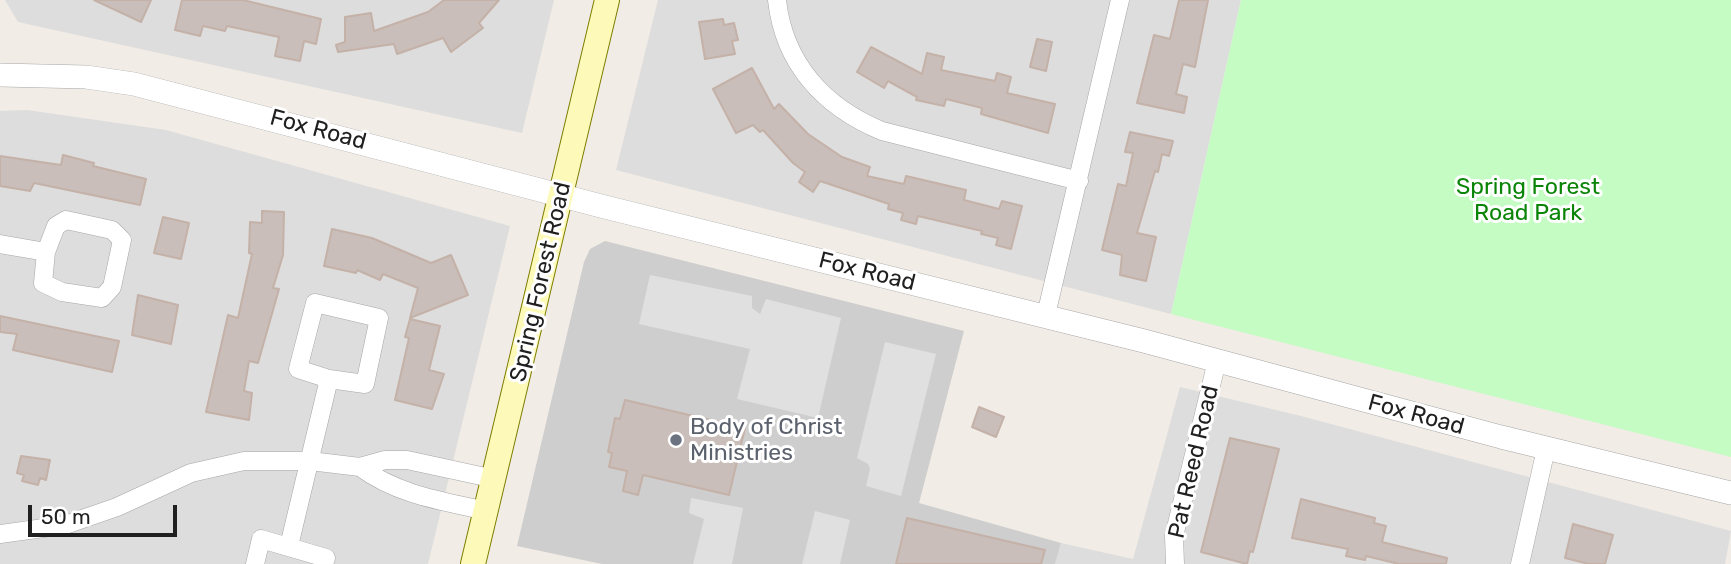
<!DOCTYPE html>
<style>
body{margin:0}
#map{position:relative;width:1731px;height:564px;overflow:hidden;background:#f1ece6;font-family:Rubik,sans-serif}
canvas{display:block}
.scale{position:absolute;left:28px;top:505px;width:149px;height:32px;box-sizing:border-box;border:4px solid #202020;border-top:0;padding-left:9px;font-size:21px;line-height:24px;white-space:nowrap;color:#202020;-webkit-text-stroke:5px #fff;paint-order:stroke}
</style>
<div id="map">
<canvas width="1731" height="564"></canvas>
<div class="scale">50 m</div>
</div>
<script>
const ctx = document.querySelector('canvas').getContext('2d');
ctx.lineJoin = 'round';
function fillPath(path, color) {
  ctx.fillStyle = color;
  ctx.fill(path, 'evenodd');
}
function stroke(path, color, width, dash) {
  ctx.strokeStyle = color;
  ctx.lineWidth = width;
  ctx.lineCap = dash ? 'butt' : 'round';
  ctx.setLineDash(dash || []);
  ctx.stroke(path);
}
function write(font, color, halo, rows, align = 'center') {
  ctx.font = font + ' Rubik,sans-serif';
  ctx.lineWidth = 6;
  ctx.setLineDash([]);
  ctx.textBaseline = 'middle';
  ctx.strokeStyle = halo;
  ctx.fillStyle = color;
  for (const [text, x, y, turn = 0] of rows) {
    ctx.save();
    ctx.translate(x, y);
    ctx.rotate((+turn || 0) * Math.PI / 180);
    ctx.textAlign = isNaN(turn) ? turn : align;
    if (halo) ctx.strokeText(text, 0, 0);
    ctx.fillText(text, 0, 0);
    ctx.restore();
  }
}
fillPath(new Path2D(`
 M 5,0 L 554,0 L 522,133 L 18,22 Z
 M 658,0 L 1241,0 L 1171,314 L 616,170 Z
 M 27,110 L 166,130 L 510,226 L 428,564 L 0,564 L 0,111 Z
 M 1180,387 L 1301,416 L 1731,531 L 1725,564 L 1055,564 L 1061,543 L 1133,559 Z`), '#dedddd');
fillPath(new Path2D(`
 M 605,241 L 964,331 L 919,503 L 1061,543 L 1055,564 L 602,564 L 517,546 L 584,262 L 590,249 Z`), '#cecece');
fillPath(new Path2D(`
 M 1241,0 L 1731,0 L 1731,457 L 1171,314 Z`), '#c4fcc3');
fillPath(new Path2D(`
 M 650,275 L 752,296 L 752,308 L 760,314 L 766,299 L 841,318 L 818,418 L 737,399 L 750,349 L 639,324 Z
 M 885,342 L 936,354 L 901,496 L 866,486 L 870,469 L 868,464 L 857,458 Z
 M 691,498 L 743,508 L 732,564 L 693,564 L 704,519 L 689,513 Z
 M 815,511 L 850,520 L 840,564 L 802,564 Z`), '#e0e0e0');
const building = new Path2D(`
 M 94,0 L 151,0 L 141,22 Z
 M 182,0 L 243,0 L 321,19 L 316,44 L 304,41 L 300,61 L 275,56 L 279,37 L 227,26 L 225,31 L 203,26 L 200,36 L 175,30 Z
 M 444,0 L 499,0 L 479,23 L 483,28 L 451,52 L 443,38 L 397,54 L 394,44 L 338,52 L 336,45 L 345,42 L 345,17 L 371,13 L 374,31 L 428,12 Z
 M 1179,0 L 1208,0 L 1195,67 L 1183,64 L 1176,94 L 1187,97 L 1184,113 L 1137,103 L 1154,35 L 1170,39 Z
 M 723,19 L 724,25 L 734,23 L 738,40 L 732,41 L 735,54 L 705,59 L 699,22 Z
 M 1037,39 L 1052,42 L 1046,71 L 1030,67 Z
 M 871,47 L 922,74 L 927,53 L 944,57 L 941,70 L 995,81 L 997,73 L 1011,77 L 1007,93 L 1055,104 L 1048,133 L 981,114 L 982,108 L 946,99 L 944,106 L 916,100 L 917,97 L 888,81 L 884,88 L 857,72 Z
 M 752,68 L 774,109 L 779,104 L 808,134 L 842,157 L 870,167 L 867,176 L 904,184 L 906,176 L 966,190 L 964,200 L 999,209 L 1002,201 L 1022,206 L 1011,249 L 996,245 L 998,238 L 981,234 L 982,231 L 918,216 L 916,224 L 901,220 L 903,213 L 888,209 L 889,204 L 820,181 L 813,192 L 799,182 L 805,172 L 793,163 L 763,130 L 760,132 L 753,125 L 736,133 L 713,89 Z
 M 1130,132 L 1173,141 L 1169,156 L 1162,154 L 1158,172 L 1155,171 L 1137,233 L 1156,237 L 1146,281 L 1120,275 L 1122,255 L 1102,250 L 1118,184 L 1126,186 L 1133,153 L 1125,152 Z
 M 63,155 L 94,163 L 93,166 L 146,179 L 140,205 L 34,183 L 30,191 L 0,186 L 0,156 L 61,165 Z
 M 262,211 L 284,212 L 283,255 L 273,288 L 279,289 L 258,363 L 249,361 L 244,391 L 252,393 L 249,420 L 206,412 L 228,315 L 238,318 L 252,254 L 249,253 L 250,222 L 262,223 Z
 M 163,217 L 189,223 L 181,259 L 154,253 Z
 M 332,229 L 372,238 L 431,263 L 451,255 L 468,295 L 410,318 L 418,288 L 383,274 L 380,280 L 357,270 L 356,273 L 324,266 Z
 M 138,295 L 178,305 L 171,344 L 132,335 Z
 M 0,316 L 119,341 L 112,372 L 13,350 L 17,334 L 0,332 Z
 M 410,319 L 440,326 L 429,370 L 444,374 L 432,409 L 395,400 L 409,338 L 405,337 Z
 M 625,400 L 745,428 L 729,495 L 643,475 L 638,495 L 623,491 L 627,471 L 609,467 L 612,453 L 608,452 L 615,418 L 620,419 Z
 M 979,407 L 1004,417 L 996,437 L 972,427 Z
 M 1230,438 L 1279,449 L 1253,552 L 1250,551 L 1247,564 L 1201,552 Z
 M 21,456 L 50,460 L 46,480 L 40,478 L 38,485 L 22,481 L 24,475 L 17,473 Z
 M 1301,499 L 1375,518 L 1374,523 L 1386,526 L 1382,542 L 1447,558 L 1446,564 L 1399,564 L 1366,556 L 1365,560 L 1346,556 L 1348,549 L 1292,538 Z
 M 907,518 L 1045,550 L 1041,564 L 896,564 Z
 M 1573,524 L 1613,535 L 1605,564 L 1589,564 L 1565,558 Z`);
fillPath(building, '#c9beb9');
stroke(building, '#c4b1a8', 2);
const minor = new Path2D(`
 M 777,0 C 784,64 824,107 882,131 L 1079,181
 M 66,220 L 112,230 L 122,240 L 112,287 L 102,298 L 62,292 L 43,283 L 46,252 L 56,226 Z
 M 0,244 L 46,252
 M 315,303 L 379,318 L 365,384 L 329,379 L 298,369 Z
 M 1046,315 L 1120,0
 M 360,467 C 398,495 442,501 487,511
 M 0,534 L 65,525 L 117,507 L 191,473 L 244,461 L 310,461 L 360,467 L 385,460 L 407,460 L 495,479
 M 289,546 L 329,379
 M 255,564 L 261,539 L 326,558 L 324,564
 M 1175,564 L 1174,536 L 1217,361
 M 1520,564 L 1546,449`);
const tertiary = new Path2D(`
 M 0,75 L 86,77 L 134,84 L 601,206 L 1144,341 L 1501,437 L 1731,493`);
const secondary = new Path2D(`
 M 473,564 L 607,0`);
stroke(minor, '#a7a7a7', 19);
stroke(tertiary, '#a7a7a7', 24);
stroke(secondary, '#7e7e00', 26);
stroke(minor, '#fff', 18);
stroke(tertiary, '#fff', 23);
stroke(secondary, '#fcf9b9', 24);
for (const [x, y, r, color] of [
 [676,440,7,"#6b7280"]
]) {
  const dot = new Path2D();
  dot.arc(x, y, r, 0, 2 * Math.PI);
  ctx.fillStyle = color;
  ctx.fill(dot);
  stroke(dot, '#fff', 2.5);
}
write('23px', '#202020', '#fff', [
 ["Fox Road",318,130,15],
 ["Fox Road",867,272,14],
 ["Spring Forest Road",541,282,-77],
 ["Fox Road",1416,415,15],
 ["Pat Reed Road",1194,462,-77]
]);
write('23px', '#0a8507', '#fff', [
 ["Spring Forest",1528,187],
 ["Road Park",1528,213]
]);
write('23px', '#5b616d', '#fff', [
 ["Body of Christ",690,427],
 ["Ministries",690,453]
], 'left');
</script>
